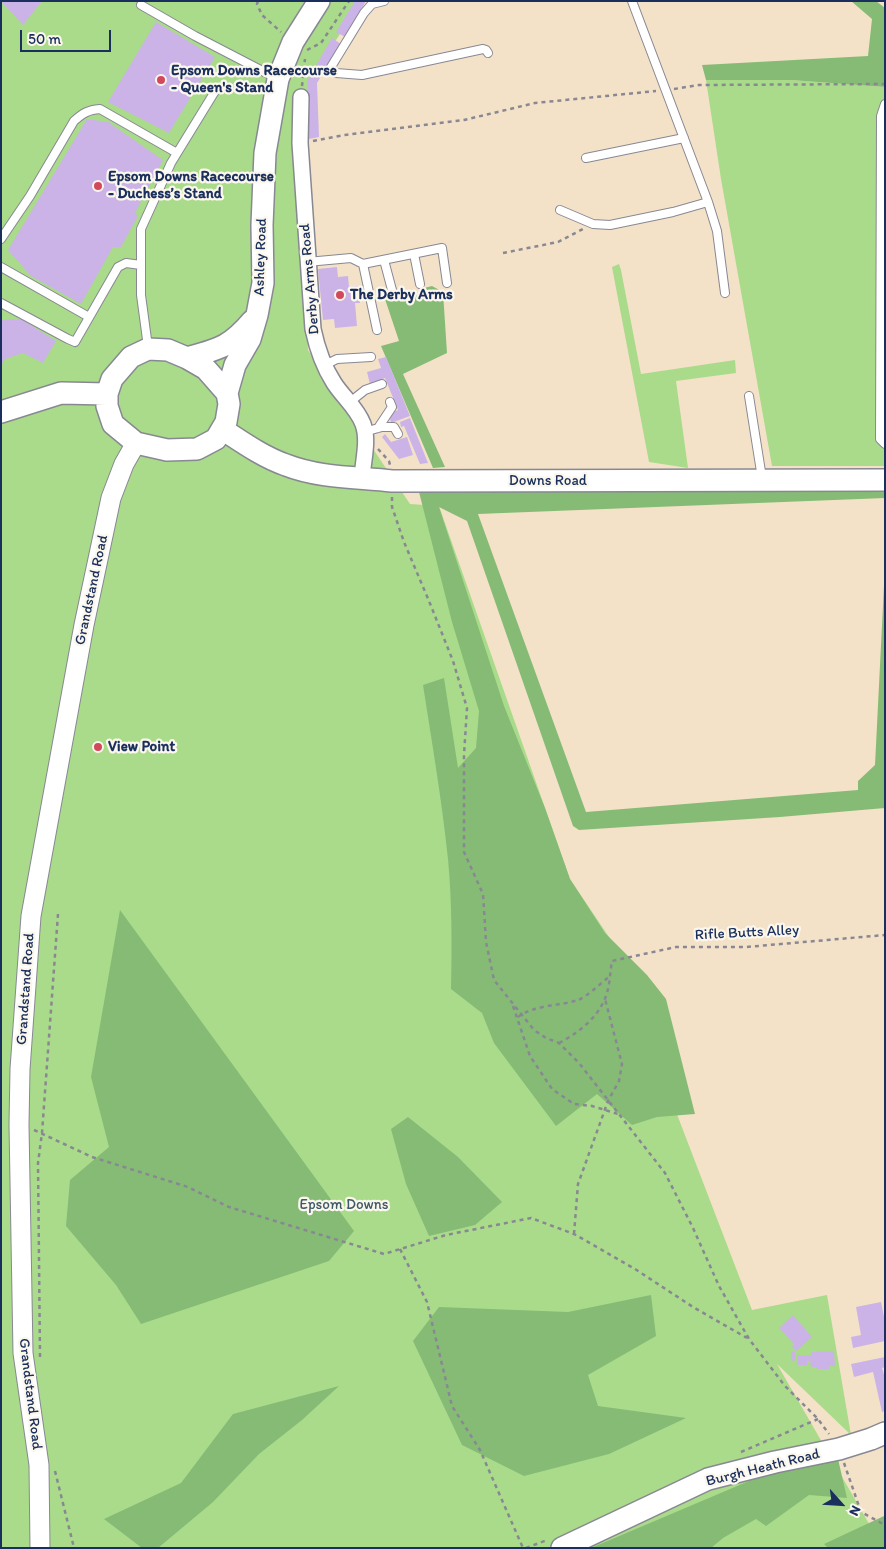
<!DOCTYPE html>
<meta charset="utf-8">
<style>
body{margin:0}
#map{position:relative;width:886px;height:1549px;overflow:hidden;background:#f4e2c8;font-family:Itim,sans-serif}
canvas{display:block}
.frame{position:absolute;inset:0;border:2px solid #1b2f5e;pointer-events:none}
.north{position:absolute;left:816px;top:1479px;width:50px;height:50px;-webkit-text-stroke:4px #fbf7ec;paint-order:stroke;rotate:116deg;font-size:14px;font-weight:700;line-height:20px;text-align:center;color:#1b2f5e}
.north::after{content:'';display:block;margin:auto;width:18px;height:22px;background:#1b2f5e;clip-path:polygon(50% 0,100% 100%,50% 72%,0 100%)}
.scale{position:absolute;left:20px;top:30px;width:91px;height:22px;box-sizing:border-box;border:2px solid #1b2f5e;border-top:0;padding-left:6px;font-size:15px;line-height:18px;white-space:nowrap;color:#1b2f5e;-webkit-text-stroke:4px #fbf7ec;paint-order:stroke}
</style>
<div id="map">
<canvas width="886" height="1549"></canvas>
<div class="frame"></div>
<div class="north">N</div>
<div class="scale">50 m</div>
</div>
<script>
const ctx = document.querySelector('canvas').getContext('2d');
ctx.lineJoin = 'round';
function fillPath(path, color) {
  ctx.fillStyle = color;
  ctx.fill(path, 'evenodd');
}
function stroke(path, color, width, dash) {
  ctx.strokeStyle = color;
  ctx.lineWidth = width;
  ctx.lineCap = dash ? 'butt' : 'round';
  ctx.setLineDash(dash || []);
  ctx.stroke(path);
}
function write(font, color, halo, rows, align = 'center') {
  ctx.font = font + ' Itim,sans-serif';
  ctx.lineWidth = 4.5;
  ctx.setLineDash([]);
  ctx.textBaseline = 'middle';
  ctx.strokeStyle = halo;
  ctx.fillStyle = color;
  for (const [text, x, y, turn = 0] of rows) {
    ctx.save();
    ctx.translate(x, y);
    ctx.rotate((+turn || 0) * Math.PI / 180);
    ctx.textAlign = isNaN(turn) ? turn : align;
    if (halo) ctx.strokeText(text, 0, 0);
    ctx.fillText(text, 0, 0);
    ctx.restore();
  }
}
fillPath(new Path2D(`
 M 1,1 L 362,1 L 312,76 L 298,196 L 308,350 L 355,422 L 410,504 L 439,506 L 570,879 L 609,937 L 752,1310 L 827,1295 L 851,1435 L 777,1364 L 883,1548 L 1,1548 Z
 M 706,80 L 791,80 L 885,87 L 885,466 L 772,466 L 721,179 Z
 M 619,264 L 621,270 L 641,374 L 735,360 L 736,373 L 676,381 L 688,468 L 649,462 L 612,267 Z`), '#a9db8a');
fillPath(new Path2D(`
 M 851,1 L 876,1 L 885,8 L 885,87 L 791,80 L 706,80 L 702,65 L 868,56 L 872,19 Z
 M 432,286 L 443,292 L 447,353 L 403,374 L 445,467 L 433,468 L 381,346 L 399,341 L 385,299 L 419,295 L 420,289 Z
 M 885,491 L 885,498 L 478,514 L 586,812 L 858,790 L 858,781 L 875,765 L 885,565 L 885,808 L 780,817 L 579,830 L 573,826 L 467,521 L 439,507 L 504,706 L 545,808 L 570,879 L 605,933 L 647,975 L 666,999 L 695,1114 L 657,1117 L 632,1125 L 597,1094 L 556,1126 L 494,1043 L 482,1013 L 451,989 C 452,946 452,902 448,859 C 442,801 432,743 423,685 L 444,678 L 458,768 L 476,748 L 479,711 L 452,622 L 419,492 Z
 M 120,910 L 354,1231 L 329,1261 L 141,1324 L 116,1285 L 66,1226 L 70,1180 L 109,1147 L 91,1077 Z
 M 408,1117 L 458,1157 L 502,1202 L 475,1225 L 429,1236 L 406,1184 L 391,1129 Z
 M 651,1295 L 656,1336 L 588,1375 L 598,1406 L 686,1418 L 609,1454 L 524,1476 L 462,1445 L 413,1341 L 439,1307 L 568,1312 Z
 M 339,1386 L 302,1420 L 259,1454 L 213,1502 L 158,1548 L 142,1548 L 104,1519 L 181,1483 L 233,1414 Z
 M 838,1459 L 847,1498 L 809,1495 L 766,1526 L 756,1519 L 723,1538 L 711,1548 L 591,1548 L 782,1467 Z
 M 884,1516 L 885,1548 L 828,1548 L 824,1544 Z`), '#86bb76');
fillPath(new Path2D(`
 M 1,1 L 42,1 L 23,25 Z
 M 355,1 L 366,1 L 345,37 L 336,32 Z
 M 156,22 L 215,57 L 169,133 L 108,102 Z
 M 332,38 L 341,44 L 317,83 L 319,137 L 309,139 L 307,81 Z
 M 87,119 L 108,122 L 163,160 L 135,213 L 138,216 L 121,247 L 113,247 L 81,304 L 31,276 L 8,250 Z
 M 337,267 L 338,277 L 348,276 L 349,287 L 359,286 L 360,303 L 355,303 L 357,326 L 335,328 L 334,319 L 323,320 L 318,269 Z
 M 6,319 L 21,319 L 56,341 L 43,363 L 23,353 L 5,359 L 1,365 L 1,321 Z
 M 386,357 L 410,416 L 391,423 L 389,414 L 398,410 L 385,378 L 370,384 L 367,372 L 381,368 L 378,359 Z
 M 410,418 L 428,463 L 420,464 L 404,426 L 401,427 L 400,422 Z
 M 385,434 L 391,442 L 407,437 L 413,455 L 399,459 L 382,437 Z
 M 881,1302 L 885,1322 L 885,1341 L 853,1348 L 851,1337 L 861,1335 L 856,1307 Z
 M 793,1315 L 812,1337 L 796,1351 L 792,1346 L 794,1344 L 779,1328 Z
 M 795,1351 L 796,1360 L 791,1361 L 791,1352 Z
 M 834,1351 L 835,1366 L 829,1366 L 829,1369 L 817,1369 L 817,1367 L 811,1367 L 810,1361 L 807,1361 L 807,1365 L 797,1365 L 797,1355 L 811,1355 L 811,1352 Z
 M 885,1357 L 885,1367 L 882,1368 L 885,1378 L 885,1411 L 882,1412 L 873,1372 L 854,1377 L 851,1364 Z`), '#cbb3e8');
const service = new Path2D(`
 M 384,1 L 372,4 L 364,13 L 331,67 L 333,70 L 336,73 L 362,75 L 483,49 L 486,50 L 488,53
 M 632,1 L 708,202 L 717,231 L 725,293
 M 141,5 L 195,36 L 276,78
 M 885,104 L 881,116 L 880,439 L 885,444
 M 586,158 L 684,138
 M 560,210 L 593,224 L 610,225 L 673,212 L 708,202
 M 1,239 L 30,196 L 74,121 C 83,113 88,110 100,109 L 177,153
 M 414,254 L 420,284
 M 384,260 L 392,290
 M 307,262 L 351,258 L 363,264 L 442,248 L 447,283
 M 363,264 L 377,330
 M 1,267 L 89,317
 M 1,303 L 68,339 L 75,342 L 118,267 L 126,263 L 141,265
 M 148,347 L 141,295 L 141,229 L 171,163 L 217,88
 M 325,365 L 337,359 L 371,357
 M 749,396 L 762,478
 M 350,402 L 365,390 L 382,384
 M 378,428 L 392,407 L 390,402
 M 364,432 L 382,427 L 394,427 L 398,434`);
const minor = new Path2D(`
 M 301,97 L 300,143 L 313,329 C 317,348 323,366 334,383 C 343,397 357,408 363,424 C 369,440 363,461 362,478`);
const tertiary = new Path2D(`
 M 40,1548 L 39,1465 L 23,1353 L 19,1125 L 20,1069 L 31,916 L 84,625 L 111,498 L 124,464 L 136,443`);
const secondary = new Path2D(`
 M 148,349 L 168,350 L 187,358 L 206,369 L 227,393 L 229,404 L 226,422 L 216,439 L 197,449 L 167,450 L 136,443 L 113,424 L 107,406 L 107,394 L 112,379 L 131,357 Z
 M 187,358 C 219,349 230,347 252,321
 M 227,393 L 235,365 L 250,339 L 257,315 L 263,283 L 262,225 L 265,153 L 278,79 L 293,42 L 319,1
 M 1,412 L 61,393 L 107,394
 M 222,429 C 242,442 263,457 286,465 C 319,478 357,477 392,481 L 885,480
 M 562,1548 L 708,1479 L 775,1462 L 839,1449 L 871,1439 L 885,1433`);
stroke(service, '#888893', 10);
stroke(minor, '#888893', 18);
stroke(tertiary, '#888893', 21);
stroke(secondary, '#888893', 24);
stroke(new Path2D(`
 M 258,1 L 257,4 L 262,15 L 281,32
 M 307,50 L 321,43 L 349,1
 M 302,86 L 305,59
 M 674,89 L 699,85 L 885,84
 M 313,141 L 345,135 L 464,120 L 535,103 L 656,91
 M 503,253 L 558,242 L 583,229
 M 378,449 L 389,461 L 390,465
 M 392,497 L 392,507 L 404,542 L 429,601 L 453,661 L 467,708 L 464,755 L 464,852 L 483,894 L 486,942 L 494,980 L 534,1030 L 546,1038 L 559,1043 L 579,1063 L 665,1173 L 693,1228 L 719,1286 L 749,1339 L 785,1386 L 818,1419 L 829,1434
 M 513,1006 L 530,1056 L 552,1089 L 574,1104 L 592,1106 L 618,1114
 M 518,1017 C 533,1005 560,1006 578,1000 C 588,996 601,983 610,976
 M 559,1043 C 580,1032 600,1016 607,993 C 610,983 610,972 612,961 L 676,947 L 746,947 L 885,935
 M 34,1130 L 92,1157 L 188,1187 L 229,1207 L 384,1254 L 446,1235 L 531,1218 L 574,1234 L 635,1269 L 693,1307 L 747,1338
 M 574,1234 L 578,1184 L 608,1101 L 619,1081 L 622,1064 L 605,999
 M 400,1249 L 427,1302 L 452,1406 L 480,1450 L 523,1548
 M 40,1357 L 38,1163 L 42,1133 L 58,914
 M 741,1452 L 818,1419
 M 844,1463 L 861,1512 L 885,1525
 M 55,1471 L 74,1548
 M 526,1548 L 547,1540`), '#888893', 2.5, [4, 4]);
stroke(service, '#fff', 8);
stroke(minor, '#fff', 15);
stroke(tertiary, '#fff', 19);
stroke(secondary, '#fff', 21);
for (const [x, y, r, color] of [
 [161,80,5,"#d1495b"],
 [98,186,5,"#d1495b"],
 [340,295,5,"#d1495b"],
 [98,747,5,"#d1495b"]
]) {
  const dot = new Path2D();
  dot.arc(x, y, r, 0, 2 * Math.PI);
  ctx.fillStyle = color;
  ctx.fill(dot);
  stroke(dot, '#fbf7ec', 2);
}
write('bold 15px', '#1b2f5e', '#fbf7ec', [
 ["Epsom Downs Racecourse",171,71],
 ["- Queen's Stand",171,88],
 ["Epsom Downs Racecourse",108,177],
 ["- Duchess’s Stand",108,194],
 ["The Derby Arms",350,295],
 ["View Point",108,747]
], 'left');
write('15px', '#1b2f5e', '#fbf7ec', [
 ["Ashley Road",261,257,-88],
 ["Derby Arms Road",310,279,-95],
 ["Downs Road",548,481],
 ["Grandstand Road",92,590,-78],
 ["Rifle Butts Alley",747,933,-3],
 ["Grandstand Road",26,989,-86],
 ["Grandstand Road",30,1394,83],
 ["Burgh Heath Road",763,1468,-14]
]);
write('15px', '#3e5a69', '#fbf7ec', [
 ["Epsom Downs",344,1205]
]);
</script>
